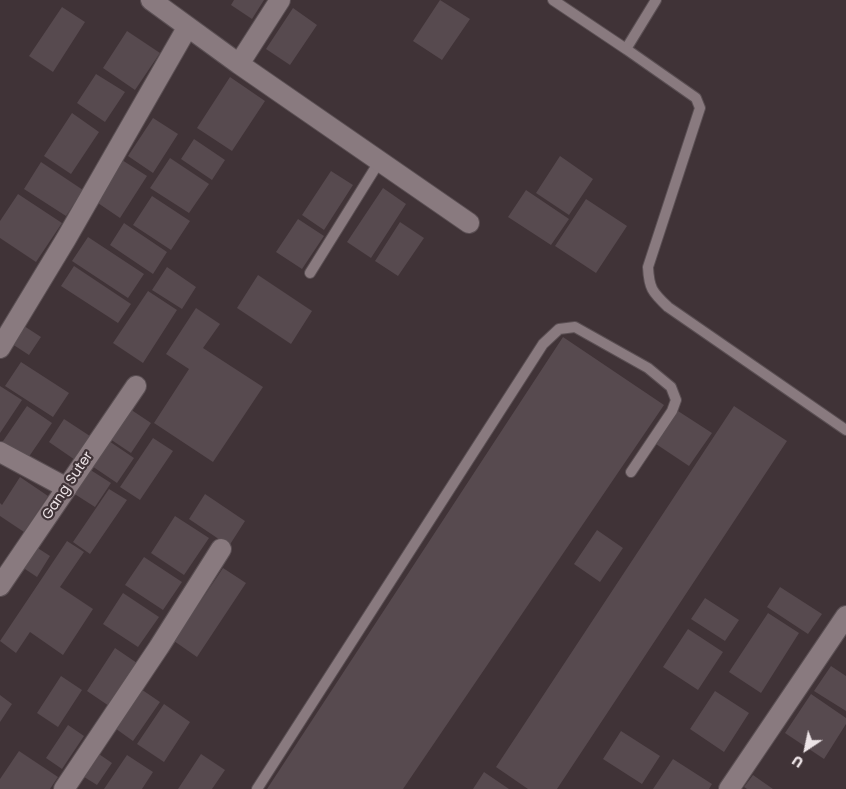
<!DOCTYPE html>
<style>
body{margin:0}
#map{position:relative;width:846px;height:789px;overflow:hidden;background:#403337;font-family:Poppins,sans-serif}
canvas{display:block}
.north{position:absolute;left:781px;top:724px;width:50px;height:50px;-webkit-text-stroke:4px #403337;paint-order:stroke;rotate:214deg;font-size:14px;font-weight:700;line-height:20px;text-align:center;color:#ede4e7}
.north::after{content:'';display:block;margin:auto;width:18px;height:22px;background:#ede4e7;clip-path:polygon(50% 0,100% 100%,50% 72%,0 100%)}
</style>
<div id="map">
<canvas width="846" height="789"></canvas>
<div class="north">U</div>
</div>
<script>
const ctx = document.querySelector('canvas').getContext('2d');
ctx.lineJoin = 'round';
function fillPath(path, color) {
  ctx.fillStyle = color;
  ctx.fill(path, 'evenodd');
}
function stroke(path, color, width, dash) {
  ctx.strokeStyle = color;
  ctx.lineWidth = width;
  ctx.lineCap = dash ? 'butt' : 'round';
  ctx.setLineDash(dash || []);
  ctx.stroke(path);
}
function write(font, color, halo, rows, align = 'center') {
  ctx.font = font + ' Poppins,sans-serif';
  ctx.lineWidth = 4.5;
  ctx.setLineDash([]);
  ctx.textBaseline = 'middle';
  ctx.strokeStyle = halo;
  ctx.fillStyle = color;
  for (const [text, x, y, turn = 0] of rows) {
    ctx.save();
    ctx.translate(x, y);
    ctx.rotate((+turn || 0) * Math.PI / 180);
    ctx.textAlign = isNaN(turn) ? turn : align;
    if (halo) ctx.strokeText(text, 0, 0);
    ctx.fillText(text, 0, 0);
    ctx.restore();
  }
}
fillPath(new Path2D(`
 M 234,0 L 264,0 L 252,19 L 231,5 Z
 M 440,0 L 470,19 L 442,60 L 413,41 Z
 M 62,7 L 85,22 L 53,72 L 29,56 Z
 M 293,8 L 317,25 L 290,65 L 266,49 Z
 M 127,31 L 160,53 L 135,90 L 103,68 Z
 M 96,74 L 125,92 L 105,122 L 77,103 Z
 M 230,77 L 265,101 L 232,151 L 197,128 Z
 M 72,113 L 99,132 L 71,174 L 44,156 Z
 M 153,118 L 178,134 L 153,173 L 128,156 Z
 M 194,139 L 225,160 L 212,180 L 181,159 Z
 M 560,156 L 593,179 L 569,215 L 536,193 Z
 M 170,158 L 209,184 L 189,213 L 150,188 Z
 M 122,160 L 147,176 L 120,218 L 95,201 Z
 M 41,162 L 83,190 L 66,216 L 24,189 Z
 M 331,171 L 353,185 L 324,230 L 302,215 Z
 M 383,188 L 406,204 L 371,258 L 347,242 Z
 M 526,190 L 569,219 L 551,245 L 508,217 Z
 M 18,194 L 62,223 L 36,262 L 0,238 L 0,221 Z
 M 152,196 L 190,221 L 171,250 L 133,225 Z
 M 586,199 L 627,226 L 596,273 L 555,246 Z
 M 298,219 L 324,236 L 302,269 L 276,252 Z
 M 400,222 L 424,238 L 398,276 L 375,261 Z
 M 124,223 L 167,252 L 153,274 L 110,245 Z
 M 88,237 L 144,274 L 128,298 L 72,261 Z
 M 74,266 L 131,304 L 118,323 L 61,286 Z
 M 167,267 L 196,287 L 182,309 L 152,290 Z
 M 258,275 L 312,311 L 291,344 L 237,308 Z
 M 148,291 L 177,310 L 143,363 L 113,343 Z
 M 196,308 L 220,324 L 203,348 L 263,387 L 213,462 L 154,423 L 189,369 L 166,354 Z
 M 21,324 L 41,337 L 29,355 L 9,342 Z
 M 563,337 L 664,405 L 403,789 L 267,789 Z
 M 21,362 L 69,393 L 53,417 L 5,386 Z
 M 0,386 L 22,400 L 0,433 Z
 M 27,406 L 52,423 L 26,461 L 1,444 Z
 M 734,406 L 787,441 L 557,789 L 528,789 L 496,767 Z
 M 130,409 L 151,423 L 131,453 L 110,439 Z
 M 678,411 L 712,433 L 689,466 L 656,444 Z
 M 64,419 L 96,440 L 81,464 L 49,442 Z
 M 153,438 L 173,451 L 140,500 L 120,487 Z
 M 106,439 L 134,458 L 117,483 L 89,464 Z
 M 89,469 L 111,483 L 95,507 L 73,493 Z
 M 20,477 L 48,496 L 24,532 L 0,516 L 0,503 L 2,505 Z
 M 109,489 L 127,500 L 90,554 L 73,542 Z
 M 205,494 L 245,521 L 229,546 L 189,519 Z
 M 175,516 L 209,538 L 184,575 L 151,553 Z
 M 597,530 L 623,548 L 600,582 L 574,564 Z
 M 67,541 L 84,552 L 60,587 L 93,609 L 63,655 L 30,632 L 16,653 L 0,641 Z
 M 33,545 L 50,556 L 37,577 L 19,565 Z
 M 144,557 L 182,582 L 163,610 L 125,585 Z
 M 223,568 L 246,583 L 197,657 L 174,641 Z
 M 780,587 L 822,614 L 808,634 L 767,607 Z
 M 123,593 L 159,617 L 138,647 L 103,624 Z
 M 705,598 L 739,620 L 725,641 L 691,619 Z
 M 768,613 L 799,633 L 761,693 L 729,672 Z
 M 688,629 L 723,652 L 698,690 L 663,667 Z
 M 115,648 L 137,663 L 109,706 L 87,691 Z
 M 831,666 L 846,676 L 846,711 L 814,691 Z
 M 61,676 L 82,690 L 58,727 L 37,713 Z
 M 135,685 L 160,702 L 133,741 L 112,726 Z
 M 715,691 L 749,713 L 724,752 L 690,729 Z
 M 811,694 L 846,718 L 846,724 L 824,759 L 785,733 Z
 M 0,695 L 12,704 L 0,722 Z
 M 164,704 L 190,722 L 164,762 L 137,744 Z
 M 68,725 L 84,736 L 62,769 L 46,758 Z
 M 621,731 L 660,756 L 642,784 L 603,759 Z
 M 19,751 L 58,777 L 50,789 L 0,789 L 0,779 Z
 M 96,752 L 112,763 L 97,785 L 81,775 Z
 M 201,754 L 225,770 L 212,789 L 178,789 Z
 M 127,755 L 153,772 L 142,789 L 104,789 Z
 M 673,759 L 712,784 L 709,789 L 653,789 Z
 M 484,772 L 509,789 L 473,789 Z
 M 753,775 L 773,789 L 747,789 L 744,787 Z`), '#574a4f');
const service = new Path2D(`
 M 553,0 L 626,49
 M 656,0 L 626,49 L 696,98 L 700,108 L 648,267 C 649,288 652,292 668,307 L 846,430
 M 310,273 L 379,162
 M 257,789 L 543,344 L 559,329 L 575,327 L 648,368 L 671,387 L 676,400 L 672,411 L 631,472`);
const minor = new Path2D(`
 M 151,0 L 239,64 L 469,223
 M 239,64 L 280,0
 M 0,348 L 66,239 L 187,28
 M 0,452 L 67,488
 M 0,586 L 136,386
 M 64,789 L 159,647 L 221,549
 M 729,789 L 846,616`);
stroke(service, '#5a4f53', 12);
stroke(minor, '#5a4f53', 22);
stroke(service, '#897a7f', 10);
stroke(minor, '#897a7f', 20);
write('14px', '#ede4e7', '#403337', [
 ["Gang Suter",68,486,-56]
]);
</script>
